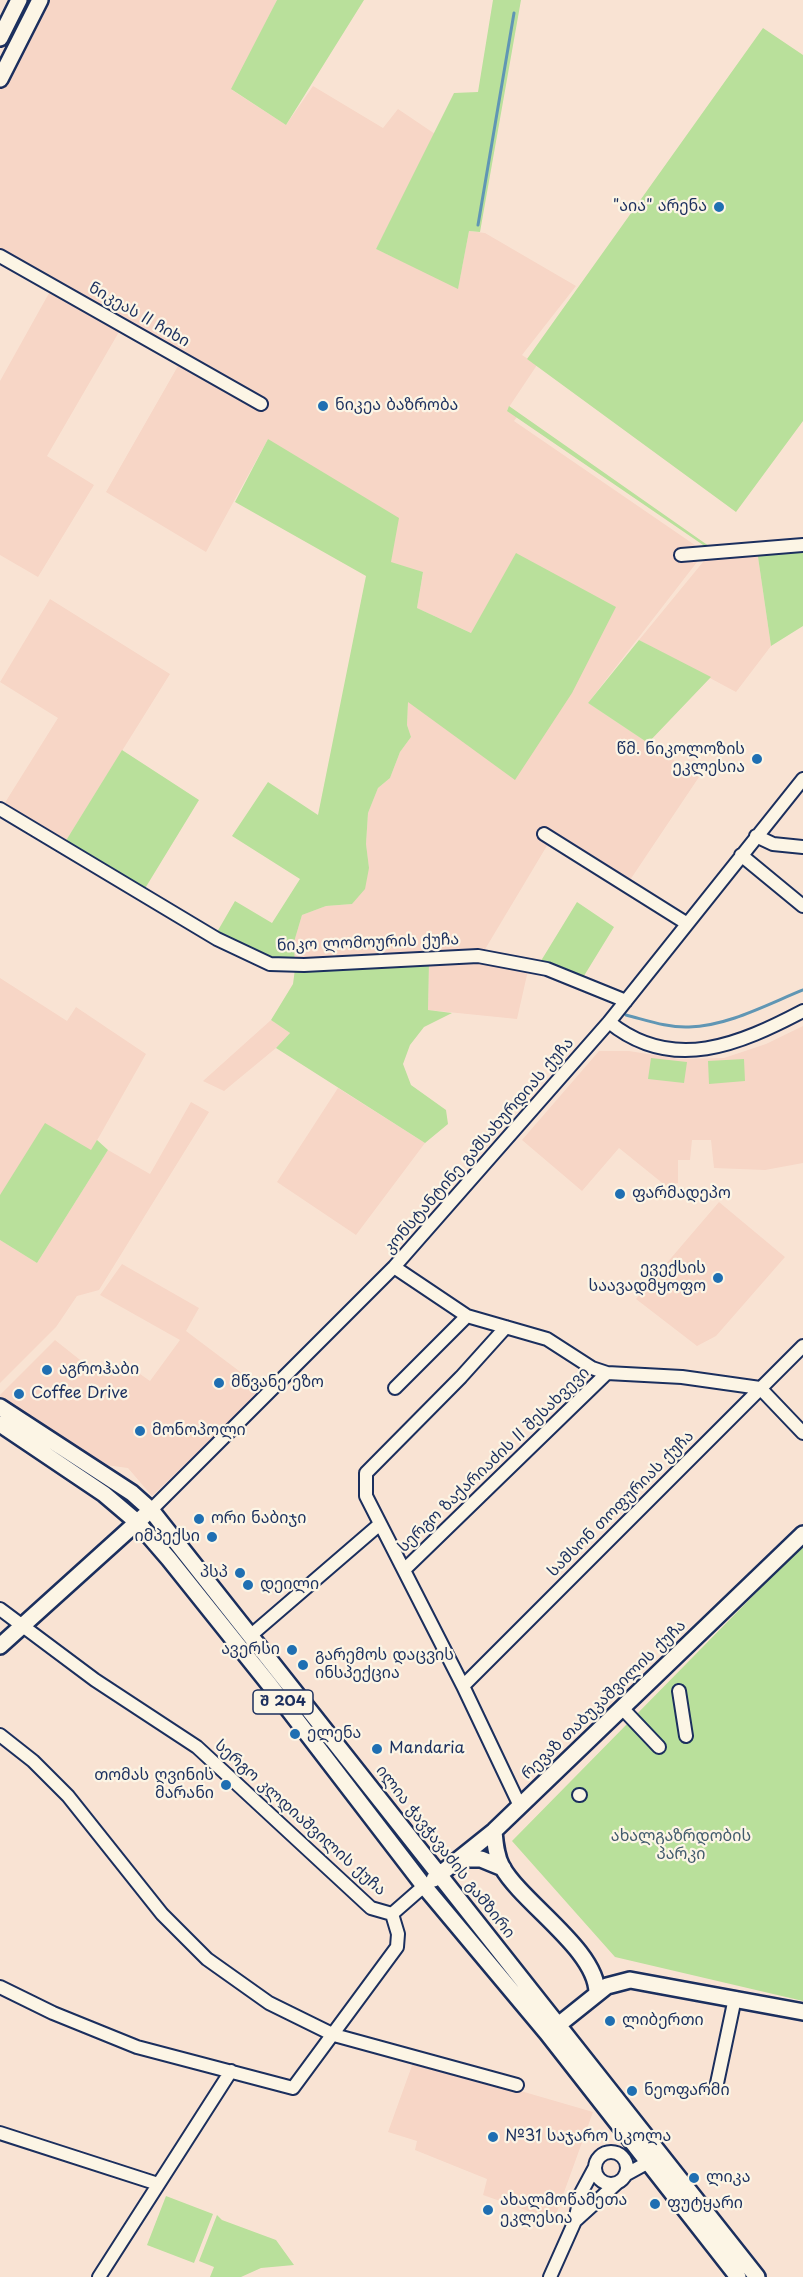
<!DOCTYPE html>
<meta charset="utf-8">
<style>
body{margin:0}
canvas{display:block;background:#f9e3d3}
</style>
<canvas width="803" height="2277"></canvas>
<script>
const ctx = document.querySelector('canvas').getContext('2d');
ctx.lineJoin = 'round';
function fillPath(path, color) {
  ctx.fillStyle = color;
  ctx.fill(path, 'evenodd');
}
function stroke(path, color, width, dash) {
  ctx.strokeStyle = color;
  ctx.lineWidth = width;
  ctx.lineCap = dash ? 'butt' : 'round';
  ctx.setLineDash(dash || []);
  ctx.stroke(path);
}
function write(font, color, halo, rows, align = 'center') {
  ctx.font = font + ' "Playpen Sans","Noto Sans Georgian",sans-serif';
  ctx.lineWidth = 4.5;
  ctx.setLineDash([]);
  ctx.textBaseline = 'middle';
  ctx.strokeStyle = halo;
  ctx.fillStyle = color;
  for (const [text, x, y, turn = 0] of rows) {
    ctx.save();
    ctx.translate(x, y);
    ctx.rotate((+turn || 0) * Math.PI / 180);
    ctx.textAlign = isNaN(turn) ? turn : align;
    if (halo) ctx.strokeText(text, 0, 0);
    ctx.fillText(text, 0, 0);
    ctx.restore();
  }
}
fillPath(new Path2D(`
 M 40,0 L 277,0 L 232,90 L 286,125 L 313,86 L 383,128 L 398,109 L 435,134 L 376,249 L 458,288 L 469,231 L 485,233 L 576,286 L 522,355 L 537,365 L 507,410 L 517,417 L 514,421 L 705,552 L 757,550 L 771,646 L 736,692 L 639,640 L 703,562 L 704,553 L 588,703 L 699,777 L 626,886 L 551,839 L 478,961 L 529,966 L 517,1019 L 428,1010 L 429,964 L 295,969 L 294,942 L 302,915 L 326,906 L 352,904 L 369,868 L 366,844 L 368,813 L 378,788 L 390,778 L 400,752 L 411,737 L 407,725 L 408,702 L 471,633 L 417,608 L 423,573 L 391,563 L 268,439 L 206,552 L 106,492 L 182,359 L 123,325 L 47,456 L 94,485 L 38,577 L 0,555 L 0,381 L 53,286 L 0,256 L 0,79 Z
 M 50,599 L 170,674 L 62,847 L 1,809 L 58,718 L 0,682 Z
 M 0,978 L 67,1021 L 76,1007 L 146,1054 L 91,1151 L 0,1195 Z
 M 271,1020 L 290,1033 L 276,1048 L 224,1091 L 203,1081 Z
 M 803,1026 L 803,1163 L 765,1170 L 714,1168 L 711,1140 L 692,1140 L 690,1160 L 678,1160 L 678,1183 L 666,1186 L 619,1148 L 582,1191 L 522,1140 L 599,1051 L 629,1051 L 679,1059 L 724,1058 L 766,1044 Z
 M 338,1088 L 425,1143 L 356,1235 L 277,1182 Z
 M 191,1102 L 209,1112 L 99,1290 L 77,1296 L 56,1327 L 0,1383 L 0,1240 L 37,1263 L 108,1150 L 150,1174 Z
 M 719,1202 L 785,1257 L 716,1336 L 697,1346 L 636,1299 Z
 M 122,1264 L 199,1308 L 186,1331 L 263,1389 L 152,1496 L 128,1468 L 98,1464 L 0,1399 L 0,1395 L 55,1340 L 94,1371 L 133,1369 L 150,1381 L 180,1340 L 100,1295 Z
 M 414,2060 L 593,2112 L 554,2220 L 483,2195 L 487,2179 L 415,2150 L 417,2141 L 388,2132 Z`), '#f7d6c6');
fillPath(new Path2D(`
 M 277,0 L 364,0 L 286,125 L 231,89 Z
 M 493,0 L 521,0 L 480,232 L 469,231 L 458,289 L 376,249 L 454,93 L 478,92 Z
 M 763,28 L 803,55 L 803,421 L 736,512 L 527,359 Z
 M 509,406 L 716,551 L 706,547 L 507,411 Z
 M 268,439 L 399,518 L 391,562 L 423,572 L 417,608 L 471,633 L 516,553 L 616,607 L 572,693 L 515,780 L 408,702 L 407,725 L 411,737 L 400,752 L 390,778 L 378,788 L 368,813 L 366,844 L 369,868 L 365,889 L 352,904 L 326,906 L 302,915 L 294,942 L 295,969 L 429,963 L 428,1010 L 452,1013 L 424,1027 L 410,1045 L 403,1064 L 411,1085 L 446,1110 L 448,1124 L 425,1143 L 276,1048 L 290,1033 L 271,1020 L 293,984 L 295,969 L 213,939 L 235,901 L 272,923 L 300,879 L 232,836 L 268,782 L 318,815 L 366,576 L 235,502 Z
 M 803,545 L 803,626 L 771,646 L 757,550 Z
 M 639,640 L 711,677 L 648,743 L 588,703 Z
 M 122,750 L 199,800 L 141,895 L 62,847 Z
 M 577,902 L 614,927 L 579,984 L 536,969 Z
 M 651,1058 L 687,1062 L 684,1083 L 648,1079 Z
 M 744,1059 L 745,1081 L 709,1084 L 708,1061 Z
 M 45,1123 L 91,1150 L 97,1140 L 108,1150 L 37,1263 L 0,1240 L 0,1195 Z
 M 803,1545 L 803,2001 L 615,1957 L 512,1841 Z
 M 166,2196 L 213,2214 L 194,2263 L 147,2245 Z
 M 217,2215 L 222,2220 L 276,2240 L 294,2265 L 261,2268 L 241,2277 L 210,2277 L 214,2267 L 199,2261 Z`), '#b9e09b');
stroke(new Path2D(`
 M 478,225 L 514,13
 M 626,1015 C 646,1020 668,1028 689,1027 C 728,1026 768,1004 803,990`), '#6096b4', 3);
const minor = new Path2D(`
 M 0,256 L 261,404
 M 681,555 L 803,545
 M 0,809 L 217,939 L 270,964 L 304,965 L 478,956 L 547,969 L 626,1001
 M 544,834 L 686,923
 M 756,836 L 773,844 L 803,847
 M 741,855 L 803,906
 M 609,1022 C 673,1074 740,1044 803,1011
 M 394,1267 L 467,1316 L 547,1339 L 592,1368 L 607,1373 L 682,1377 L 760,1388 L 803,1433
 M 506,1327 L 461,1377 L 366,1473 L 366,1496 L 463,1686 L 520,1806
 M 395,1388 L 467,1316
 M 151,1510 L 394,1267 L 609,1022 L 803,779
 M 404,1570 L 607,1373
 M 0,1609 L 95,1680 L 197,1747 L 371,1908 L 392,1914
 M 250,1636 L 380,1524
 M 463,1686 L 803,1346
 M 679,1691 L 686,1736
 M 622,1708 L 659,1747
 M 0,1735 L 33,1761 L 68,1796 L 162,1914 L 207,1959 L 269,2003 L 334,2035 L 517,2085
 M 579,1795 L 580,1795
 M 392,1914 L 424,1886
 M 0,1987 L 53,2013 L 137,2047 L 293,2088 L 397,1947 L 398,1934 L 392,1914
 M 716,2088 L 735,1998
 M 0,2133 L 158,2184
 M595 2168a16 16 0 1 1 32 0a16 16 0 1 1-32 0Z
 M 625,2175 L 656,2158
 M 575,2221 L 617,2183
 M 99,2277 L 231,2071
 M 550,2277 L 575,2221 L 581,2193 L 595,2167`);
const major = new Path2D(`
 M 0,38 L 19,0
 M 0,79 L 40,0
 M 0,1407 L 132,1493 L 151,1510 L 757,2277
 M 0,1424 L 104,1494 L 137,1522 L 169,1559 L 269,1684 L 424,1886 L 547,2033 L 738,2277
 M 0,1646 L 144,1516
 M 494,1831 C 495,1843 496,1856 502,1867 C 523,1904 597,1950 597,1993
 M 460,1859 L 481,1859 L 503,1868
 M 434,1879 L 494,1831 L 803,1534
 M 552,2030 L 607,1986 L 630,1980 L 803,2012`);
stroke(minor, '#1b2f5e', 16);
stroke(major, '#1b2f5e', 20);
stroke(minor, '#fcf5e5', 12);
stroke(major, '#fcf5e5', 15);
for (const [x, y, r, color] of [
 [719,207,6,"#1f6fb2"],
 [323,406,6,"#1f6fb2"],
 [757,759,6,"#1f6fb2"],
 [620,1194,6,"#1f6fb2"],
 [718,1278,6,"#1f6fb2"],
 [47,1370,6,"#1f6fb2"],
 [219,1383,6,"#1f6fb2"],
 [19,1394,6,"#1f6fb2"],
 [140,1431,6,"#1f6fb2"],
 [199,1519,6,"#1f6fb2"],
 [212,1537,6,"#1f6fb2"],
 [240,1573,6,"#1f6fb2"],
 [248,1585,6,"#1f6fb2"],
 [292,1650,6,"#1f6fb2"],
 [303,1665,6,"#1f6fb2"],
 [295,1734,6,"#1f6fb2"],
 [377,1749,6,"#1f6fb2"],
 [226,1785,6,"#1f6fb2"],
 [610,2021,6,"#1f6fb2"],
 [632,2091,6,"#1f6fb2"],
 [493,2137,6,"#1f6fb2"],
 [694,2178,6,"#1f6fb2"],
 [655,2204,6,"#1f6fb2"],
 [488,2210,6,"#1f6fb2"]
]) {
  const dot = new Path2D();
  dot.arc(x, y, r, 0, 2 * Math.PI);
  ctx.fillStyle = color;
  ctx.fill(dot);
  stroke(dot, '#fcf5e5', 2);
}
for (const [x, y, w] of [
 [283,1702,60]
]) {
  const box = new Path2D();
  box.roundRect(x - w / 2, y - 12, w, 24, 4.5);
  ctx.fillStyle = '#fcf5e5';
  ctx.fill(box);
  stroke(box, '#1b2f5e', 1.5);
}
write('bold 15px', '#1b2f5e', null, [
 ["შ 204",283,1702]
]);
write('16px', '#1b2f5e', '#fcf5e5', [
 ["\"აია\" არენა",707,207,"right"],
 ["ნიკეა ბაზრობა",335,406],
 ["წმ. ნიკოლოზის",745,750,"right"],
 ["ეკლესია",745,768,"right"],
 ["ფარმადეპო",632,1194],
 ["ევექსის",706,1269,"right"],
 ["საავადმყოფო",706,1287,"right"],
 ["აგროჰაბი",59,1370],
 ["მწვანე ეზო",231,1383],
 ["Coffee Drive",31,1394],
 ["მონოპოლი",152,1431],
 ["ორი ნაბიჯი",211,1519],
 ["იმპექსი",200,1537,"right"],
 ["პსპ",228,1573,"right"],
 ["დეილი",260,1585],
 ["ავერსი",280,1650,"right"],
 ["გარემოს დაცვის",315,1656],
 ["ინსპექცია",315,1674],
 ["ელენა",307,1734],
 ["Mandaria",389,1749],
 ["თომას ღვინის",214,1776,"right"],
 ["მარანი",214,1794,"right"],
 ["ლიბერთი",622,2021],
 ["ნეოფარმი",644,2091],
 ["№31 საჯარო სკოლა",505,2137],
 ["ლიკა",706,2178],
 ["ახალმოწამეთა",500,2201],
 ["ეკლესია",500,2219],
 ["ფუტყარი",667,2204]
], 'left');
write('16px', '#1b2f5e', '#fcf5e5', [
 ["ნიკეას II ჩიხი",139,315,30],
 ["ნიკო ლომოურის ქუჩა",368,943,-2],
 ["კონსტანტინე გამსახურდიას ქუჩა",479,1146,-49],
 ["სერგო ზაქარიაძის II შესახვევი",494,1460,-44],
 ["სამსონ თოფურიას ქუჩა",621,1504,-45],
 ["რევაზ თაბუკაშვილის ქუჩა",604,1700,-44],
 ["სერგო კლდიაშვილის ქუჩა",300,1818,42],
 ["ილია ჭავჭავაძის გამზირი",445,1852,52]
]);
write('16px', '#425b6d', '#fcf5e5', [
 ["ახალგაზრდობის",681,1837],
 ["პარკი",681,1855]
]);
</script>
